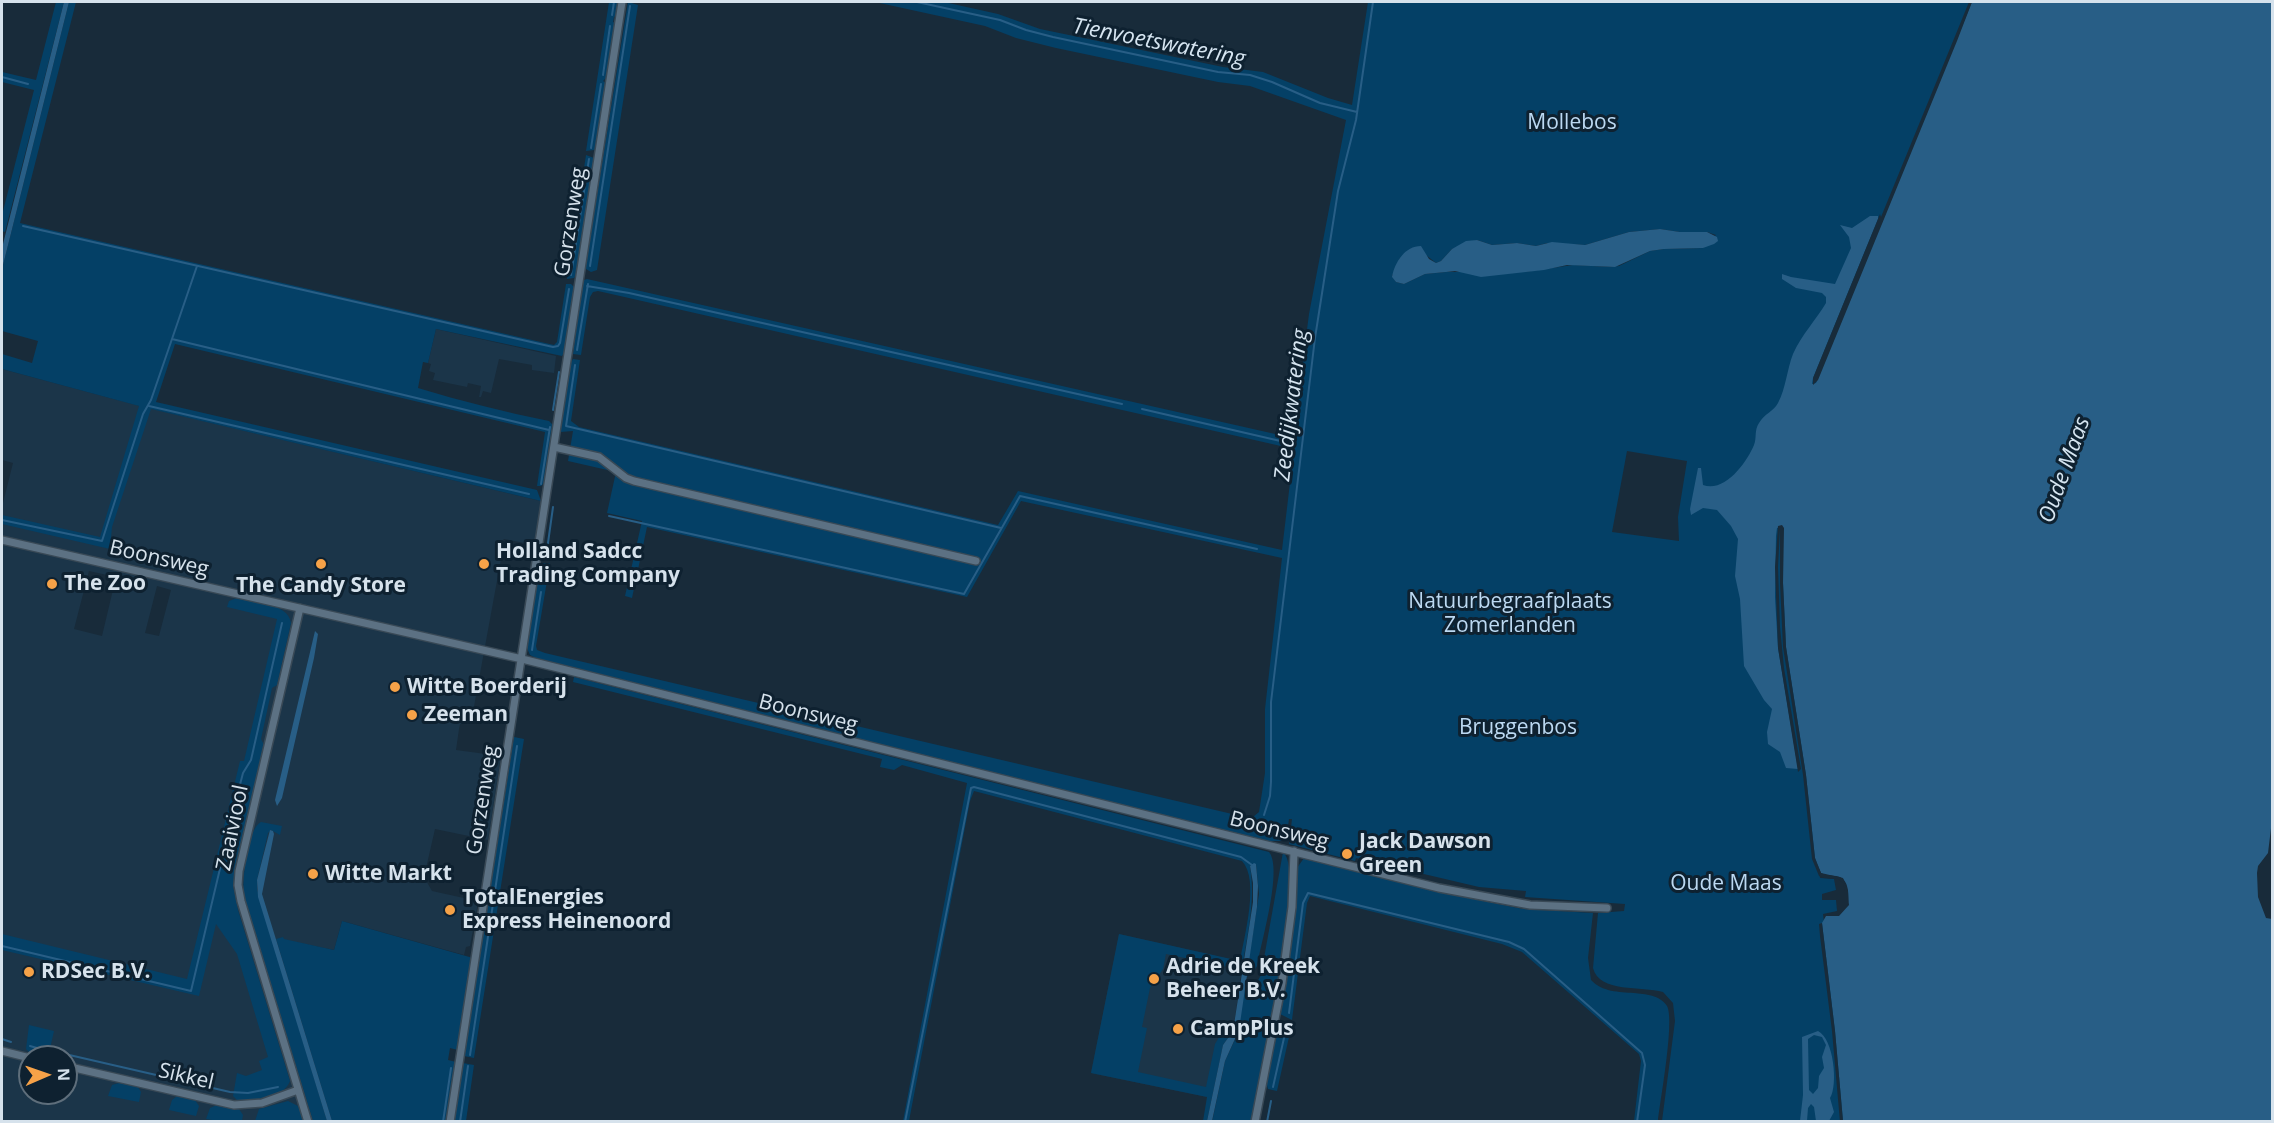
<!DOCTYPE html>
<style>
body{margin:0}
#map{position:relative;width:2274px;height:1123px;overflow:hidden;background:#182b3a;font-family:"Open Sans",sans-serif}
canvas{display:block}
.frame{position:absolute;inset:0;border:3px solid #d6e2ec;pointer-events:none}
.north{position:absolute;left:18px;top:1045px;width:60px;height:60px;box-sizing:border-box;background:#0e2130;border:2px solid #5e6e7b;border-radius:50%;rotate:88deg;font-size:16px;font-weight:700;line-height:24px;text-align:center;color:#d6e2ec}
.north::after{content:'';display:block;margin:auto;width:21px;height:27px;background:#f6a248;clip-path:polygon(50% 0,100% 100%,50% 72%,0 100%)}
</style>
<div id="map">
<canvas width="2274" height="1123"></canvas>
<div class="frame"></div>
<div class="north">N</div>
</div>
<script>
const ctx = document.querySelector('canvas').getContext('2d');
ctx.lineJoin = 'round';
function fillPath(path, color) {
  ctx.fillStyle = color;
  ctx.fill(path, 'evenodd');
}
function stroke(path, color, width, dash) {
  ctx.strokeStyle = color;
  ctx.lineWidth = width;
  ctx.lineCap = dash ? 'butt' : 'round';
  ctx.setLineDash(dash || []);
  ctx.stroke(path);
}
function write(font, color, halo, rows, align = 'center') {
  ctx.font = font + ' "Open Sans",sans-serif';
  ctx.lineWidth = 6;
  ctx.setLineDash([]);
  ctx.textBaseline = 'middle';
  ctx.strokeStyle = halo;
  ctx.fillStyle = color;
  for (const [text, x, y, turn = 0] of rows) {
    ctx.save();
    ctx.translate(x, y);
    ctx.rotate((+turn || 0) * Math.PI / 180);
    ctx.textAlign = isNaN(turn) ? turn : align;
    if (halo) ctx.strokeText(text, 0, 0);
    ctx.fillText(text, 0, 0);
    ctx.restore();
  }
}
fillPath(new Path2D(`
 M 436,329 L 556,356 L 554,373 L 532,370 L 532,365 L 499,359 L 491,393 L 483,391 L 481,397 L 479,397 L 481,386 L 468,383 L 467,387 L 433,380 L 435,373 L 429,371 L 431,364 L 428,363 Z
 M 2,369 L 140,406 L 541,501 L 535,545 L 504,539 L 502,541 L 501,559 L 473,712 L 471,721 L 465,721 L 464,724 L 460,724 L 459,729 L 456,750 L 501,756 L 488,840 L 435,829 L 424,877 L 432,891 L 473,900 L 479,898 L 470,946 L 466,947 L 464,955 L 342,921 L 334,950 L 284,940 L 400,1121 L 2,1121 L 2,507 L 13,463 L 2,460 ZM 89,571 L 116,577 L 102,636 L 74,629 ZM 157,586 L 171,590 L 159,636 L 145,633 ZM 30,1057 L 66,1057 L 66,1093 L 30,1093 Z
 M 1119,934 L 1243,962 L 1233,1031 L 1223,1045 L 1212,1098 L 1091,1073 Z`), '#1b3549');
fillPath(new Path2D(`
 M 56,2 L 64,2 L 5,232 L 2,231 L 2,215 L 34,90 L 2,82 L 2,72 L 36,80 Z
 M 69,2 L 76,2 L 20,223 L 554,345 L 557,342 L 566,284 L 571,284 L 574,287 L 565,351 L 562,356 L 436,329 L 428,363 L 423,362 L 418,388 C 461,401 505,412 549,421 L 554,426 L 545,482 L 541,486 L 537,486 L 545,432 L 175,344 L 156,402 L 537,490 L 541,501 L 151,409 L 112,527 L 110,549 L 2,524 L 2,515 L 100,537 L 139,406 L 2,369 L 2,354 L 32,363 L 38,341 L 2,331 L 2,269 Z
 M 609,2 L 618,2 L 616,16 L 614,17 L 613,22 L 615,23 L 607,77 L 603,81 L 606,83 L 596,148 L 594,150 L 586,151 Z
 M 628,2 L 638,5 L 597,270 L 591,272 L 586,269 L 586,263 Z
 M 875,2 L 944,2 L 998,14 L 1040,29 L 1223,67 L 1263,72 L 1328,98 L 1352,105 L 1368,2 L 1975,2 L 1818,859 L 1820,878 L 1834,879 L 1836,890 L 1822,894 L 1822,900 L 1836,900 L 1837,911 L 1823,914 L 1842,1072 L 1844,1121 L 1662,1121 L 1675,1021 L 1673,1003 L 1663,992 C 1642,986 1599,993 1593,968 L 1598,913 L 1624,911 L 1625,904 L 1525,897 L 1526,891 L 1479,887 L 1356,858 L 1355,861 L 1289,844 L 1292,819 L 1289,819 L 1287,833 L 1282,841 L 1266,841 L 536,658 L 530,655 L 527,648 L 539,566 L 543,563 L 550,563 L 536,646 L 537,650 L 545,653 L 1245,817 L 1253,817 L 1259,812 L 1265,773 L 1265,709 L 1282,558 L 1021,501 L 967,597 L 647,527 L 632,598 L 625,596 L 642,521 L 607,513 L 616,472 L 568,461 L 573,431 L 560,432 L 570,364 L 573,359 L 580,360 L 571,421 L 579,427 L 998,525 L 1018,491 L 1282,550 L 1294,449 L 598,291 L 593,292 L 590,297 L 581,355 L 573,354 L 582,286 L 584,280 L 587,279 L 1293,438 L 1309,314 L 1346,120 L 1250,86 L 1218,82 L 1056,48 L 1016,38 L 985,26 ZM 1660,229 L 1680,232 L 1707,232 L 1716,235 L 1703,248 L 1664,249 L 1650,251 L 1619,266 L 1611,267 L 1573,265 L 1524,272 L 1446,272 L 1425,274 L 1404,284 L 1396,282 L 1392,276 L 1400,258 L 1426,255 L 1436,263 L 1441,261 L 1452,249 L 1477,240 L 1492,245 L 1517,243 L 1536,246 L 1547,243 L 1585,245 L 1629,232 ZM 1627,451 L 1687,461 L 1678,517 L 1679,541 L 1612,532 Z
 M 586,155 L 594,158 L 594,164 L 576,275 L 574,278 L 567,279 Z
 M 237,598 C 254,602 288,603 291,623 L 277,685 L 272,688 L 261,739 L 264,745 L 235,868 L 233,886 L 238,910 L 290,1081 C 283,1099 255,1101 238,1101 L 233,1096 L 237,1073 L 246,1076 L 262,1070 L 259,1061 L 268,1057 L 237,954 L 216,924 L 199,996 L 2,950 L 2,934 L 187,979 L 240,761 L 244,761 L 277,619 L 227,607 L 229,601 Z
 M 574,677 L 1269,852 C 1283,869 1261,943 1257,966 L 1252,974 L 1246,977 L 1259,894 L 1256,864 L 1250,866 C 1256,902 1247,935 1242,970 L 1166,954 L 1163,969 L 1150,988 L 1142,1027 L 1147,1028 L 1138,1072 L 1206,1087 L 1215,1044 L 1227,1024 L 1234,1022 L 1233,1031 L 1223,1045 L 1207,1121 L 1203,1121 L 1207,1097 L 1091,1073 L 1119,934 L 1240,961 C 1244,937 1260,880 1242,861 L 974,791 L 970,801 L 909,1121 L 903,1121 L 967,783 L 902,765 L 894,770 L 880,767 L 882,759 L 573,682 Z
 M 514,737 L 524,739 L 474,1058 L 464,1056 Z
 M 261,822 L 282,826 L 280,835 L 271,830 L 268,833 L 257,880 L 257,889 L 327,1121 L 313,1121 L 244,896 C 242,880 247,829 261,822 Z
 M 1283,852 C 1308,873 1258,1082 1252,1121 L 1212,1122 L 1225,1061 L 1237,1035 L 1244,985 L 1256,984 L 1261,975 Z
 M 1304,858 L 1453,895 L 1523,909 L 1593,913 L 1588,958 L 1591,980 C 1602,992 1619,992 1634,993 C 1645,994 1660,995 1667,1006 C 1675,1021 1660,1101 1658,1121 L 1634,1121 L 1641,1061 L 1639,1054 L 1522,952 L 1502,944 L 1310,896 L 1307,903 L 1292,1020 L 1280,1014 L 1291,937 L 1297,868 Z
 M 342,921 L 473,958 L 458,1050 L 450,1048 L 448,1060 L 456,1062 L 447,1121 L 332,1121 L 276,939 L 283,937 L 284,939 L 334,950 Z
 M 1278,1024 L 1291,1028 L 1277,1091 L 1268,1089 L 1265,1078 Z
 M 29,1025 L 54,1031 L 49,1053 L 47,1056 L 30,1053 L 26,1049 Z
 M 463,1063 L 474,1065 L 466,1121 L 454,1121 Z
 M 119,1083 L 138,1087 L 141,1092 L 139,1102 L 108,1096 L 112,1085 Z
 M 177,1096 L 195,1100 L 199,1106 L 196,1116 L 169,1110 L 172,1100 Z
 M 288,1101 L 298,1106 L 304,1121 L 255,1121 L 259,1109 Z
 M 217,1105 L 239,1109 L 243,1115 L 242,1121 L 218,1121 L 206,1119 L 210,1108 Z`), '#044066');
fillPath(new Path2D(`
 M 64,2 L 69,2 L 2,269 L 2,248 Z
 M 1972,2 L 2272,2 L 2272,820 L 2268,853 L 2258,866 L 2257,873 L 2258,897 L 2266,918 L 2272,919 L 2272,1121 L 1843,1121 L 1835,1031 L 1822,923 L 1826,916 L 1839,916 L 1849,905 C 1848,894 1850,878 1836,876 C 1830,875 1827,876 1821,873 L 1815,858 L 1806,775 L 1786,647 L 1783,583 L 1783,527 L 1777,528 L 1776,536 L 1775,597 L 1778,648 L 1798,769 L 1786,768 L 1780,752 L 1768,744 L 1767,732 L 1772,709 L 1764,700 L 1744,666 L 1740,599 L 1735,576 L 1738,539 L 1731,526 L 1717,510 L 1703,508 L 1691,515 L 1690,509 L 1698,468 L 1701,468 L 1703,485 C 1725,493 1747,462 1754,445 C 1757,438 1754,430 1759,423 C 1764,414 1774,411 1778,403 C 1786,388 1787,369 1793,354 C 1802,334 1816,320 1826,303 L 1826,297 L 1822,293 L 1796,288 L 1782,279 L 1782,274 L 1791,277 L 1835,284 L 1851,248 L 1849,237 L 1840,225 L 1852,228 L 1870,216 L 1878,216 L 1878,219 L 1813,378 L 1812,384 L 1816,383 Z
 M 1660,229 L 1680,232 L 1707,232 L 1717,237 L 1718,241 L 1714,244 L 1703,248 L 1664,249 L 1650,251 L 1615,267 L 1567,265 L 1544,270 L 1481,277 L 1455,271 L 1446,272 L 1425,274 L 1404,284 L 1396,282 L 1392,277 C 1395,262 1405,246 1421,246 L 1429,259 L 1436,263 L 1441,261 L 1452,249 L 1466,241 L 1477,240 L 1492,245 L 1517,243 L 1536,246 L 1552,242 L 1585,245 L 1629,232 Z
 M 315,631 L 318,634 L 314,658 L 282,798 L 277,806 L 275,800 Z
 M 270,830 L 273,831 L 274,834 L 262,894 L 332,1121 L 327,1121 L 258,897 L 257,880 Z
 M 1254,863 L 1256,864 L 1258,886 L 1257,907 L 1239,1030 L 1225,1061 L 1212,1121 L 1207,1121 L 1223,1045 L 1233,1031 L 1253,902 L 1253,883 L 1250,866 Z
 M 1818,1031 C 1834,1039 1838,1085 1830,1098 L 1834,1112 L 1829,1121 L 1816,1121 L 1814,1107 L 1811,1104 L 1808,1108 L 1807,1121 L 1800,1121 L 1803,1095 L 1802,1037 ZM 1814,1035 L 1822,1037 L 1826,1045 L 1822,1057 L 1824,1068 L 1819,1076 L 1818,1088 L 1813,1094 L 1809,1090 L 1808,1039 Z`), '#285e86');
fillPath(new Path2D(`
 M 1969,2 L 1972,2 L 1957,41 L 1818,380 L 1813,385 L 1813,378 L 1880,214 L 1881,217 Z
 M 1778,526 L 1782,525 L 1784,528 L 1783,583 L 1786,647 L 1806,775 L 1815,858 L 1821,873 L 1843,878 L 1848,891 L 1845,891 L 1843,883 L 1838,879 L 1824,878 L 1819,876 L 1812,859 L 1803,775 L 1783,647 L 1780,583 L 1780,528 L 1778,567 L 1780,627 L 1784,668 L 1801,769 L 1798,772 L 1778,648 L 1775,567 Z
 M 1822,923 L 1835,1031 L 1843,1121 L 1840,1122 L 1832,1031 L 1820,936 L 1819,924 Z`), '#182b3a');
stroke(new Path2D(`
 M 917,2 L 1000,20 L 1026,30 L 1053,37 L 1218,72 L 1250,75 L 1272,82 L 1320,103 L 1357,112
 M 612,15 L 614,2
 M 603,75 L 610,26
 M 2,77 L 28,84
 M 591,148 L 601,84
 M 23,226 L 553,347 L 558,346 L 560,343 L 569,289
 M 590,266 L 630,6
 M 571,275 L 589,159
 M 587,286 L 629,293 L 1122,404
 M 172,339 L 197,266
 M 577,350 L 588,284
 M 575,365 L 566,426 L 1001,528
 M 149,406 L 529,494
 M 1142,409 L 1289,443
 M 553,410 L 559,372
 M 541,484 L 550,427
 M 609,516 L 964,594 L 1020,496 L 1257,549
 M 2,520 L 102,541 L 143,414 L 151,400 L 172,339 L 549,430
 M 547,550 L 553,507
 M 542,584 L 544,567
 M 532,650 L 541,592
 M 236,800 L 243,773 L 251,760 L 282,623
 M 1264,815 L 1270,796 L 1271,782 L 1271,702 L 1315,338 L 1338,191 L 1356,120 L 1373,2
 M 2,946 L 191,991 L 232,818
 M 1289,1013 L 1303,903 L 1308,893 L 1509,942 L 1524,949 L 1642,1053 L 1645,1065 L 1637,1122
 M 2,1039 L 11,1042
 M 30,1046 L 44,1050
 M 65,1054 L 230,1092 L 248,1093 L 278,1087
 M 470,1055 L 517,746
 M 1273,1087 L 1286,1029
 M 443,1122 L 451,1068
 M 460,1122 L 468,1066
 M 905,1122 L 971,788 L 974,787 L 1241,857 L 1252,865
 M 1267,1122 L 1271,1101`), '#285e86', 2);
const street = new Path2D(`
 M 554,447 L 599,457 L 626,478 L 634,481 L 976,561
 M 2,540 L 522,659 L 1439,888 L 1530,905 L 1607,908
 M 300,608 L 239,871 L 238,885 L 241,901 L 308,1122
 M 2,1051 L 30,1058
 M 66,1066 L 234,1105 L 262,1103 L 298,1090
 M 450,1122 L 622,2
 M 1255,1122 L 1282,983 L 1292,907 L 1294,851`);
stroke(street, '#394956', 10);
stroke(street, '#5c7183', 7);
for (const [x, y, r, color] of [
 [321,564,6,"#f6a248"],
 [484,564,6,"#f6a248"],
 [52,584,6,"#f6a248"],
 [395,687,6,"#f6a248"],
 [412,715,6,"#f6a248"],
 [1347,854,6,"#f6a248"],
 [313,874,6,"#f6a248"],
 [450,910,6,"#f6a248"],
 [29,972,6,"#f6a248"],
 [1154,979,6,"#f6a248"],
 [1178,1029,6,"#f6a248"]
]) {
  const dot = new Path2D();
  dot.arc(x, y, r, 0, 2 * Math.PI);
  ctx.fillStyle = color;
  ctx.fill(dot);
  stroke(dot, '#0e2130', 2);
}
write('21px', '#bcd9f2', '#0e2130', [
 ["Mollebos",1572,123],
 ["Natuurbegraafplaats",1510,602],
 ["Zomerlanden",1510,626],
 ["Bruggenbos",1518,728],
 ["Oude Maas",1726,884]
]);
write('21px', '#d6e2ec', '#0e2130', [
 ["Gorzenweg",571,222,-81],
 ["Boonsweg",159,559,13],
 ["Boonsweg",808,714,14],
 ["Gorzenweg",483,800,-81],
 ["Zaaiviool",233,828,-78],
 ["Boonsweg",1279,831,14],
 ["Sikkel",186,1077,13]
]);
write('bold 21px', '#d6e2ec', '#0e2130', [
 ["Holland Sadcc",496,552],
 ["Trading Company",496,576],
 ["The Zoo",64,584],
 ["The Candy Store",321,586,"center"],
 ["Witte Boerderij",407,687],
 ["Zeeman",424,715],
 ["Jack Dawson",1359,842],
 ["Green",1359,866],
 ["Witte Markt",325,874],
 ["TotalEnergies",462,898],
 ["Express Heinenoord",462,922],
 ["Adrie de Kreek",1166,967],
 ["Beheer B.V.",1166,991],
 ["RDSec B.V.",41,972],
 ["CampPlus",1190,1029]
], 'left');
write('italic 22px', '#d6e5f1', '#0e2130', [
 ["Tienvoetswatering",1159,43,11],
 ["Zeedijkwatering",1292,405,-83],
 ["Oude Maas",2065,470,-70]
]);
</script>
